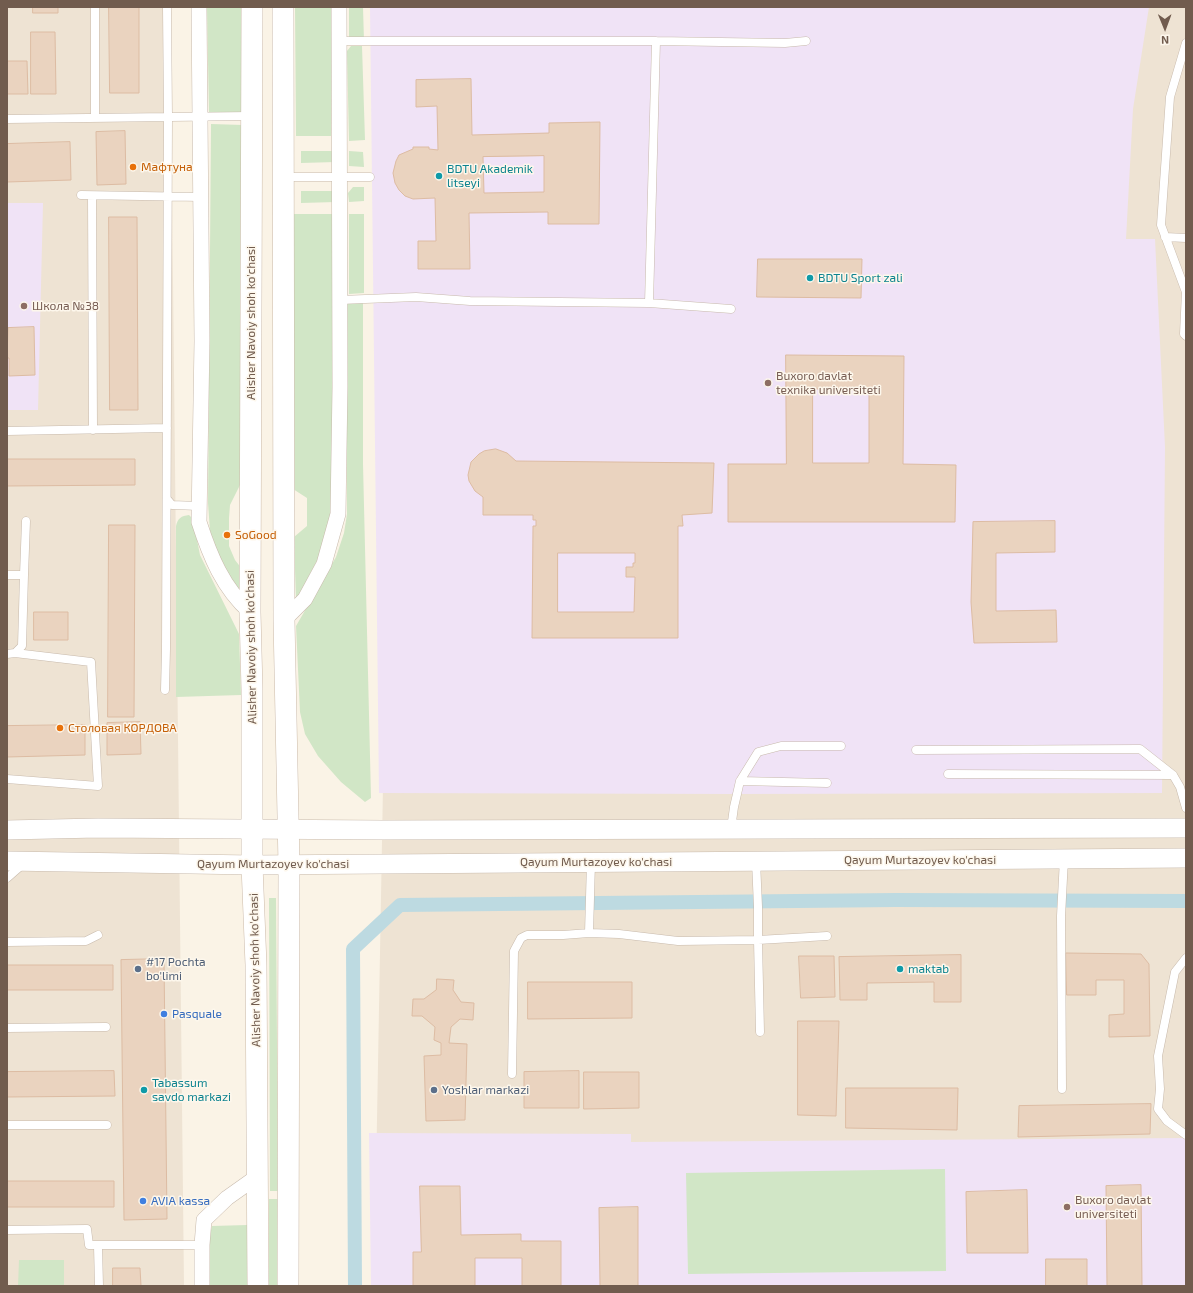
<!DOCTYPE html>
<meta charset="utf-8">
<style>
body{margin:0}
#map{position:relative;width:1193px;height:1293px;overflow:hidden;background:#faf3e6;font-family:"Exo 2",sans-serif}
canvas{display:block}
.frame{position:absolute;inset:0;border:8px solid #715c4e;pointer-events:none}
.north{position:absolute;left:1145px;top:8px;width:40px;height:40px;-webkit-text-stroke:3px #fdf7ec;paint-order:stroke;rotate:179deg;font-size:11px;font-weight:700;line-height:16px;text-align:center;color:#715c4e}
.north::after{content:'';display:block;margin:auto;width:14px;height:18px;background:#715c4e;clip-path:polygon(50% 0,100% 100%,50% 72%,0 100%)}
</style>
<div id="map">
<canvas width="1193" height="1293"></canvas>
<div class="frame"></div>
<div class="north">N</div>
</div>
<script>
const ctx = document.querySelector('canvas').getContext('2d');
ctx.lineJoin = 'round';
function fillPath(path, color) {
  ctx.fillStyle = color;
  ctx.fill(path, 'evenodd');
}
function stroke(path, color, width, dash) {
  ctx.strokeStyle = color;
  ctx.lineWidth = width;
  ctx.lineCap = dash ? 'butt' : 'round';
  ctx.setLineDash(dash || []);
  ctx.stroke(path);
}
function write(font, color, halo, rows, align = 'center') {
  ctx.font = font + ' "Exo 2",sans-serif';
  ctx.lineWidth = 3;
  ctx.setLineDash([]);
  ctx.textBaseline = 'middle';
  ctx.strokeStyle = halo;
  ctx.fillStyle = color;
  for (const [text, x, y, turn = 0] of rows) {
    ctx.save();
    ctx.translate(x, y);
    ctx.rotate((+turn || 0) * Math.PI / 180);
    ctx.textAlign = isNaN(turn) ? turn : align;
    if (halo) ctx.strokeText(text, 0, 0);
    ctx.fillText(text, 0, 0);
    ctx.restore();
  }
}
fillPath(new Path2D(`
 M 7,7 L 170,7 L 184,1286 L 7,1286 Z
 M 397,7 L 1186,7 L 1186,1286 L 374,1286 Z`), '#eee3d3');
fillPath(new Path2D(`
 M 370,7 L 1149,7 L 1133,109 L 1126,239 L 1155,239 L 1165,447 L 1162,793 L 733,794 L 379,793 Z
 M 7,203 L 43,203 L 38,410 L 7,410 Z
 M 369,1133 L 631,1134 L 631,1142 L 1185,1138 L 1186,1286 L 371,1286 Z`), '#f0e3f6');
fillPath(new Path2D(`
 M 207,7 L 244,7 L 245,112 L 209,113 Z
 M 295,7 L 333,7 L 331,136 L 296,136 Z
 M 349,7 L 363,7 L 364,41 L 349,40 Z
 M 351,46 L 362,46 L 365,140 L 349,141 L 347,51 Z
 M 211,124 L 243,125 L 243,479 L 230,505 L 229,518 L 229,546 L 235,560 L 242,569 L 242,596 L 227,578 L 210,531 L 208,503 Z
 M 301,151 L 336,151 L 336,162 L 301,163 Z
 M 349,151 L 363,152 L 364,167 L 349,166 Z
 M 353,187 L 364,187 L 364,201 L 349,202 L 348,193 Z
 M 301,191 L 336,191 L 336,202 L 301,203 Z
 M 294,214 L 332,214 L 332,458 L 331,520 L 322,551 L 296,601 L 294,537 L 307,526 L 307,498 L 293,489 Z
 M 349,214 L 364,214 L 364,293 L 349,294 Z
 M 346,302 L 363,302 L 363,464 L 371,798 L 365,802 L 341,782 L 318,756 L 305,734 L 300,712 L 296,626 L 336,557 L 344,533 L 347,514 Z
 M 189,515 L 193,519 L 200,555 L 239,634 L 241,695 L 176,697 L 176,526 C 178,518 181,516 189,515 Z
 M 269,898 L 276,898 L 278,1191 L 270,1191 Z
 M 945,1169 L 946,1271 L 688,1274 L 686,1173 Z
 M 269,1199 L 278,1199 L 278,1286 L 269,1286 Z
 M 247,1225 L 247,1286 L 210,1286 L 210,1235 L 212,1226 Z
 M 19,1260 L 64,1260 L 64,1286 L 18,1286 Z`), '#d1e6c6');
stroke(new Path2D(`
 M 355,1286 L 353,949 L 400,905 L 896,900 L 1186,901`), '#bddae1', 14);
const building = new Path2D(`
 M 33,7 L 58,7 L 58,13 L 33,13 Z
 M 109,7 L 139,7 L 139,93 L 110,93 Z
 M 31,32 L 55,32 L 56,94 L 31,94 Z
 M 7,61 L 27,61 L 28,94 L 7,94 Z
 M 471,79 L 472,135 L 549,133 L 549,123 L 600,122 L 599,224 L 548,224 L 548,212 L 469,213 L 470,269 L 418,269 L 418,241 L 436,241 L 435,198 L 413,199 L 405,196 L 399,190 L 395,183 L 393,173 L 396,161 L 399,155 L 413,149 L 413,147 L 429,147 L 429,149 L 438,150 L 437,106 L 416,107 L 416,80 ZM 544,156 L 544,192 L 484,193 L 483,157 Z
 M 125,131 L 126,184 L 97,185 L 96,132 Z
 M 70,142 L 71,180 L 7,182 L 7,144 Z
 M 109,217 L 137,217 L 138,410 L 110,410 Z
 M 758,259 L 862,259 L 861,298 L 757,297 Z
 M 34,327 L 35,375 L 9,376 L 9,358 L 7,358 L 8,328 Z
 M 786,355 L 904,356 L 903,464 L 956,465 L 955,522 L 728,522 L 728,464 L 786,464 ZM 813,389 L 869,389 L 869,463 L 813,463 Z
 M 496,449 L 507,453 L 516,461 L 714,463 L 712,513 L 682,515 L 683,526 L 678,526 L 678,638 L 532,638 L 533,526 L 536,526 L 536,520 L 533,520 L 533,515 L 483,515 L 483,497 L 475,491 L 469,481 L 468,475 L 471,462 L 479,454 L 484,451 ZM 558,553 L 635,553 L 635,563 L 633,563 L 633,567 L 626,567 L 626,577 L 635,577 L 634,612 L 558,612 Z
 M 7,459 L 135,459 L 135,485 L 7,486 Z
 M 1055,521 L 1055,552 L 996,553 L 996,611 L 1056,610 L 1057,642 L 974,643 L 971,602 L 973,522 Z
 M 109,525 L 135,525 L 134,717 L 108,717 Z
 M 34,612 L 68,612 L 68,640 L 34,640 Z
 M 140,722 L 141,754 L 107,755 L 107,723 Z
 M 85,725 L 85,755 L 7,757 L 7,726 Z
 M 1066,953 L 1141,954 L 1149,964 L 1150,1036 L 1109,1037 L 1109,1015 L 1124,1014 L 1124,980 L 1096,980 L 1096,995 L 1067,995 Z
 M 961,955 L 961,1002 L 934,1002 L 934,982 L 867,983 L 867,1000 L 840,1000 L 839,957 Z
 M 799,956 L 834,956 L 835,997 L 801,998 Z
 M 164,959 L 167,1219 L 124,1220 L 121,960 Z
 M 7,965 L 113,965 L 113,990 L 7,990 Z
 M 437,979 L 454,980 L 453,990 L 461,1002 L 474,1003 L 473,1020 L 460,1019 L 451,1027 L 449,1043 L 467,1044 L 465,1120 L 426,1121 L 424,1056 L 441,1055 L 441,1043 L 434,1040 L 435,1027 L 422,1016 L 412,1016 L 413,999 L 424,999 L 436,990 Z
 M 528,982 L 632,982 L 632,1018 L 528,1019 Z
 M 798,1021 L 839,1021 L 836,1116 L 798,1115 Z
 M 114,1071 L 115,1096 L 7,1097 L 7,1072 Z
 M 579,1071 L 579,1108 L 524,1108 L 524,1072 Z
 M 584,1072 L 639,1072 L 639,1108 L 584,1109 Z
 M 846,1088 L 958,1088 L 957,1130 L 846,1128 Z
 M 1151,1104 L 1150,1134 L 1018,1137 L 1019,1106 Z
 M 7,1181 L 114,1181 L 114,1207 L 7,1207 Z
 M 1141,1185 L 1142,1286 L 1107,1286 L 1106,1186 Z
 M 420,1186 L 460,1186 L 461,1235 L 521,1234 L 521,1241 L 561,1241 L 561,1286 L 522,1286 L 522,1258 L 475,1258 L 475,1286 L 413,1286 L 413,1252 L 421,1252 Z
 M 1027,1190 L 1028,1253 L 967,1253 L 966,1192 Z
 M 638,1207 L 638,1286 L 600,1286 L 599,1208 Z
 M 1046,1259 L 1087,1259 L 1087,1286 L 1046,1286 Z
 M 113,1268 L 140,1268 L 141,1286 L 113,1286 Z`);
fillPath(building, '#ead3bf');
stroke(building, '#ddbca3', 1);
const service = new Path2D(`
 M 339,41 L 656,41 L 785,43 L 806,41
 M 1186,43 L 1170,97 L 1161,225 L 1186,292 L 1184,334 L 1186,336
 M 95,118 L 95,7
 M 7,119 L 251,116
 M 285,177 L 370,177
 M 81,195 L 201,197
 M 92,196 L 93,430
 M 1165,237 L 1186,238
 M 340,300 L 416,297 L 470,301 L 649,303 L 731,309
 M 649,303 L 656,41
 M 7,431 L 167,428
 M 167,499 L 172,505 L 199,506
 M 7,575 L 24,575 L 22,646 L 15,653 L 7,654
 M 24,575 L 26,521
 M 165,690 L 166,649 L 168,117 L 167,7
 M 916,750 L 1140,749 L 1173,775 L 1180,787 L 1186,808
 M 948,774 L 1173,775
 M 7,779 L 98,786 L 91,662 L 15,653
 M 740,781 L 827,783
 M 731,829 L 734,807 L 740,781 L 758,752 L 781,746 L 841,746
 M 7,878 L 23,864
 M 589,933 L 619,934 L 678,941 L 758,940 L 758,907 L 756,861
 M 7,942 L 86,941 L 98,935
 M 1186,958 L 1175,972 L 1158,1056 L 1160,1089 L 1158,1109 L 1167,1121 L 1186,1135
 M 7,1028 L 106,1027
 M 760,1032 L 758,940 L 827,936
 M 512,1074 L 514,951 L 521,938 L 527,935 L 563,935 L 589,933 L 591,862
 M 1062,1089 L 1061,916 L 1064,859
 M 7,1125 L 107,1125
 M 7,1230 L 87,1229 L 89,1245 L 202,1245
 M 98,1246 L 99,1286`);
const minor = new Path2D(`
 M 199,7 L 202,341 L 199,522 C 210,556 223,588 250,612
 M 284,620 L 305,599 L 324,564 L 338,514 L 340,387 L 339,7
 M 202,1286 L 202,1245 L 204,1220 L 227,1198 L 258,1176`);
const tertiary = new Path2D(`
 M 7,830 L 98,828 L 383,830 L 1186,828
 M 7,861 L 252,865 L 1186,858`);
const secondary = new Path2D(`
 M 252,7 L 250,612 L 252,690 L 252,865 L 256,965 L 258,1286
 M 283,7 L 284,620 L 289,865 L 288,1286`);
stroke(service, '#c8baac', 9);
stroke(minor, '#c8baac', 16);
stroke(tertiary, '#c8baac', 20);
stroke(secondary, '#cbbaa9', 22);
stroke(service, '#fff', 8);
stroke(minor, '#fff', 15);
stroke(tertiary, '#fff', 19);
stroke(secondary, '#fff', 21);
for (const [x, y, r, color] of [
 [133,167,4,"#e8710a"],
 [439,176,4,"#0f9aa8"],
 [810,278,4,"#0f9aa8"],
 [24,306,4,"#8d6e63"],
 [768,383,4,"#8d6e63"],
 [227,535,4,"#e8710a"],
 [60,728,4,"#e8710a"],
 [138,969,4,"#5c6f8a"],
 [900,969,4,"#0f9aa8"],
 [164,1014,4,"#3f7fe0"],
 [144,1090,4,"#0f9aa8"],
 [434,1090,4,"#5c6f8a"],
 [143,1201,4,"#3f7fe0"],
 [1067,1207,4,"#8d6e63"]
]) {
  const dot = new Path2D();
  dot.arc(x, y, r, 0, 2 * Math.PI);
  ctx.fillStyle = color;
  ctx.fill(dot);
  stroke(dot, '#fdf7ec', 1.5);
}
write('12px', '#c56008', '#fdf7ec', [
 ["Мафтуна",141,167],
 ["SoGood",235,535],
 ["Столовая КОРДОВА",68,728]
], 'left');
write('12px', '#0d838f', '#fdf7ec', [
 ["BDTU Akademik",447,169],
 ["litseyi",447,183],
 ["BDTU Sport zali",818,278],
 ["maktab",908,969],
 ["Tabassum",152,1083],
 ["savdo markazi",152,1097]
], 'left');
write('12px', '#785e54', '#fdf7ec', [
 ["Школа №38",32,306],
 ["Buxoro davlat",776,376],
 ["texnika universiteti",776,390],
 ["Buxoro davlat",1075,1200],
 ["universiteti",1075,1214]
], 'left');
write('12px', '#715c4e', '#fdf7ec', [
 ["Alisher Navoiy shoh ko'chasi",251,323,-90],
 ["Alisher Navoiy shoh ko'chasi",251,647,-91],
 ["Qayum Murtazoyev ko'chasi",920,860],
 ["Qayum Murtazoyev ko'chasi",596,862],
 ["Qayum Murtazoyev ko'chasi",273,864],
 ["Alisher Navoiy shoh ko'chasi",255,970,-91]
]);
write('12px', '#4e5e75', '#fdf7ec', [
 ["#17 Pochta",146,962],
 ["bo'limi",146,976],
 ["Yoshlar markazi",442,1090]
], 'left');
write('12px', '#366cbe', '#fdf7ec', [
 ["Pasquale",172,1014],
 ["AVIA kassa",151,1201]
], 'left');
</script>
